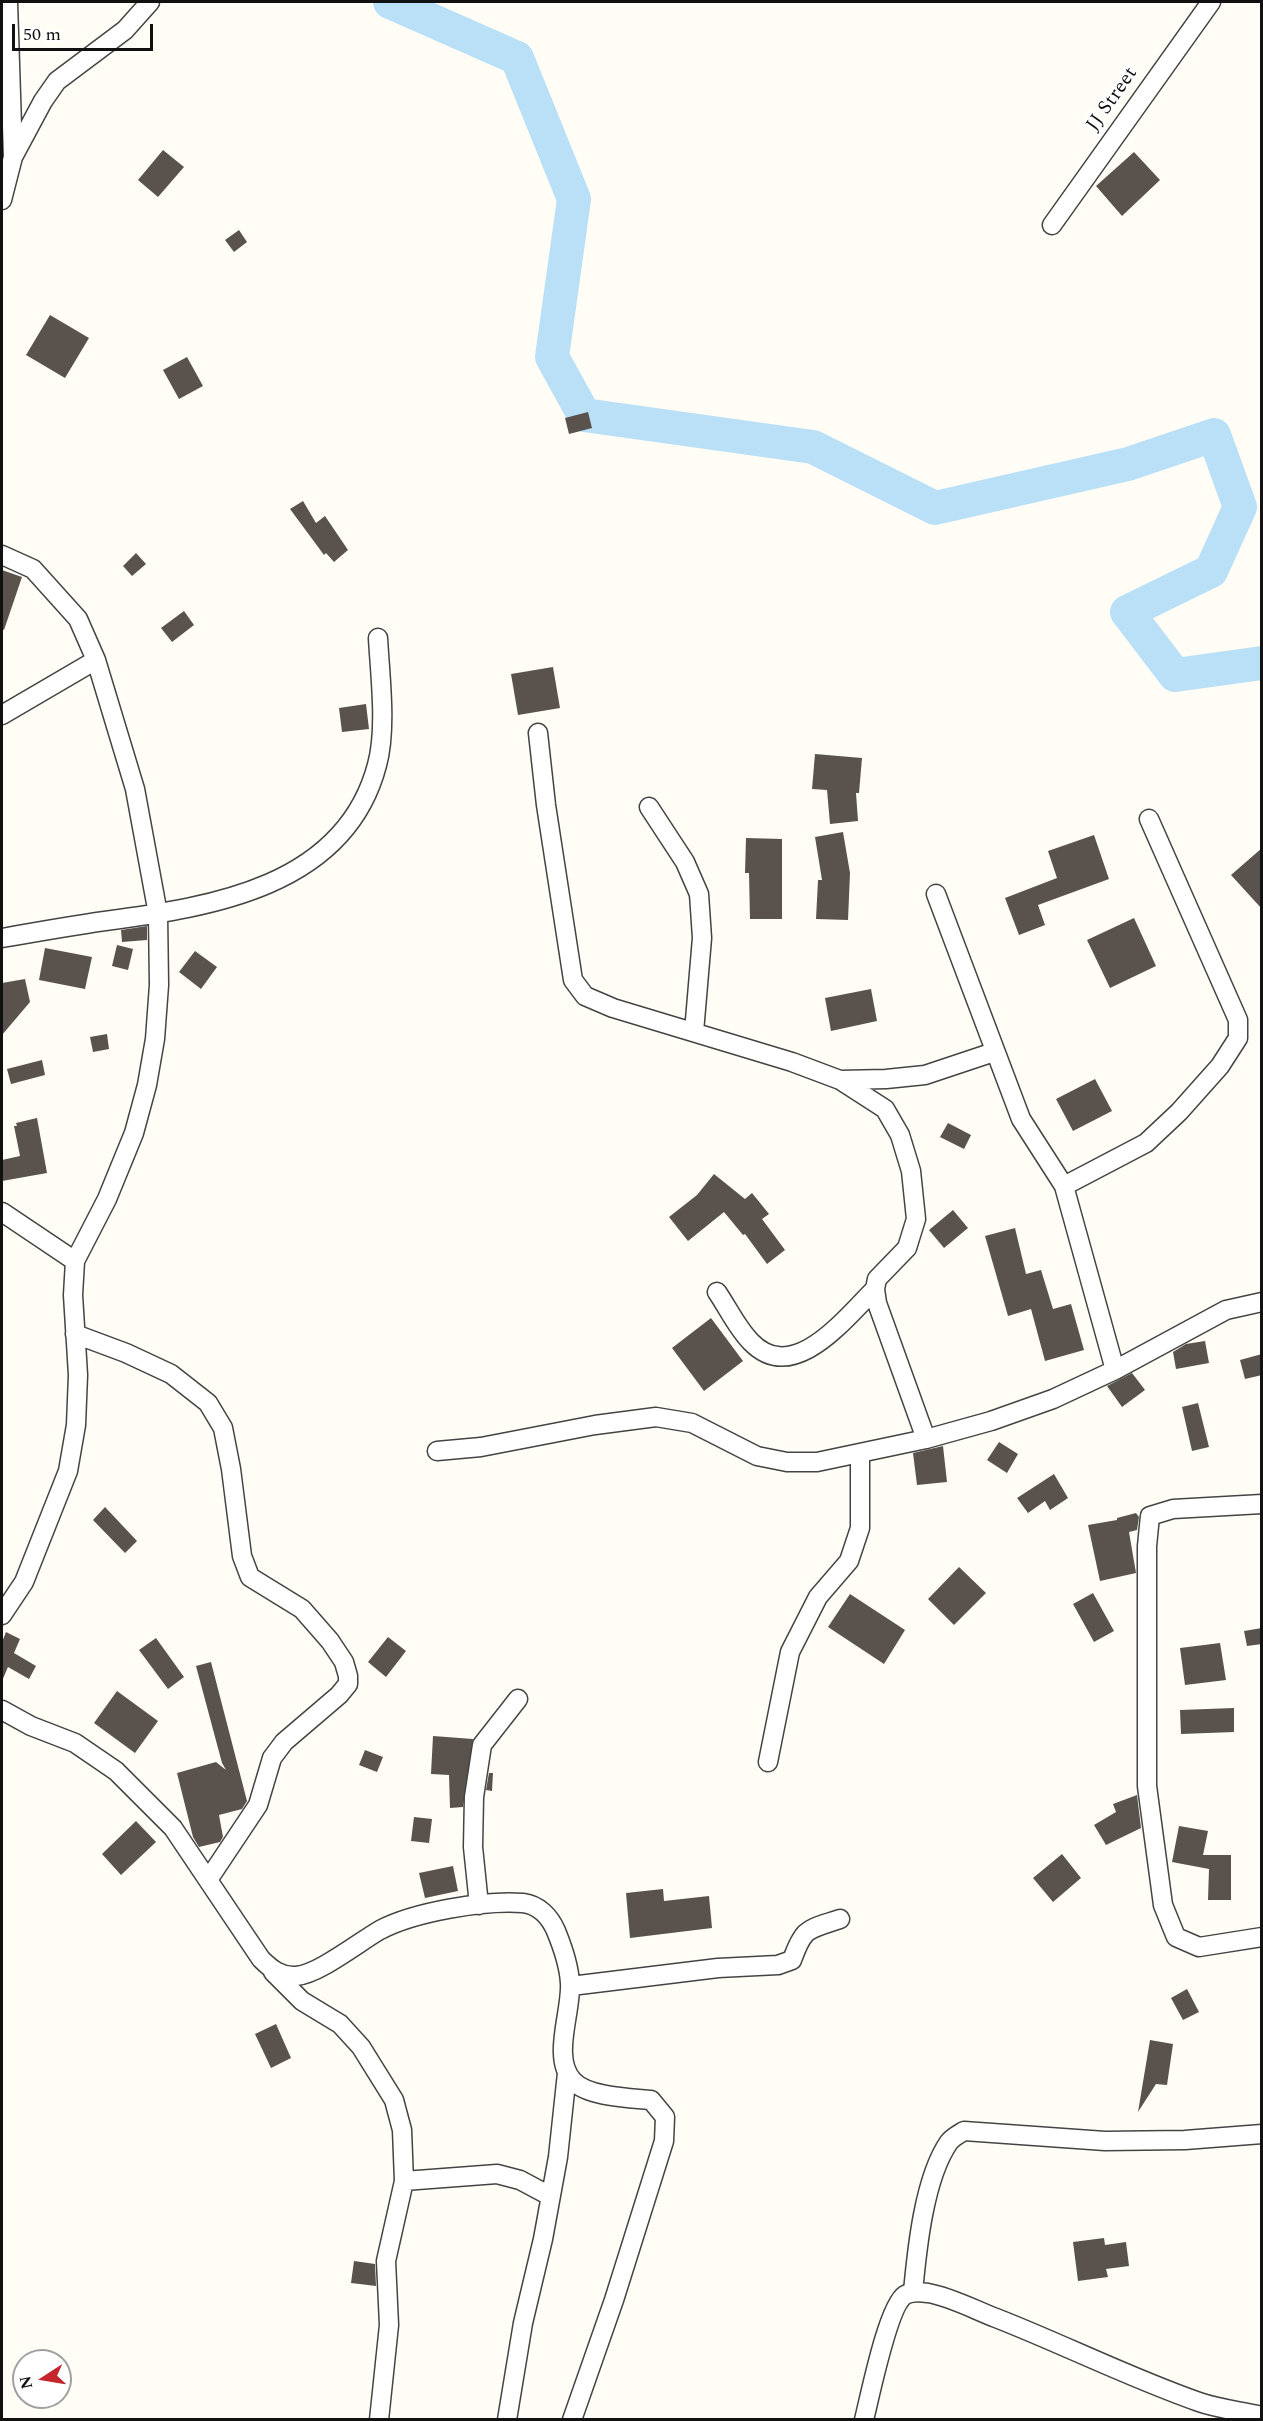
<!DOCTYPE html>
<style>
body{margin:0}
#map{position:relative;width:1263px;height:2421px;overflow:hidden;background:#fffdf5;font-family:Spectral,serif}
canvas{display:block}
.frame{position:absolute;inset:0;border:3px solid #111;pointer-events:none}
.north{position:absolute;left:12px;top:2349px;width:60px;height:60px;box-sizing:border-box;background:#fff;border:2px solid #a0a0a0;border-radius:50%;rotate:258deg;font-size:16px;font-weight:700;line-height:24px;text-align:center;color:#111}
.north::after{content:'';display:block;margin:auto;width:21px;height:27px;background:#c4262e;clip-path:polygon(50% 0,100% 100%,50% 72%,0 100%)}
.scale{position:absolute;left:12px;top:24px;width:141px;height:27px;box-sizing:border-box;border:3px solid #111;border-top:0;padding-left:8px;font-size:18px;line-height:21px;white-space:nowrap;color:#111;-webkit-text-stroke:4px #fff;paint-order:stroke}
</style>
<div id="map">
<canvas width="1263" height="2421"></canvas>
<div class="frame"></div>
<div class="north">N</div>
<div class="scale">50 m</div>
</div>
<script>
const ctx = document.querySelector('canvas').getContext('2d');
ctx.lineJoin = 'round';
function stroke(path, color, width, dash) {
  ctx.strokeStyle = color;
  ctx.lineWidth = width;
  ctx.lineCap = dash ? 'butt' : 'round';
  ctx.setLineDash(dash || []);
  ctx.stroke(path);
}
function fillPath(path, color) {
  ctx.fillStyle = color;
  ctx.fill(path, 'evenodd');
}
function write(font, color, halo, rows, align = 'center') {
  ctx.font = font + ' Spectral,serif';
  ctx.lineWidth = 6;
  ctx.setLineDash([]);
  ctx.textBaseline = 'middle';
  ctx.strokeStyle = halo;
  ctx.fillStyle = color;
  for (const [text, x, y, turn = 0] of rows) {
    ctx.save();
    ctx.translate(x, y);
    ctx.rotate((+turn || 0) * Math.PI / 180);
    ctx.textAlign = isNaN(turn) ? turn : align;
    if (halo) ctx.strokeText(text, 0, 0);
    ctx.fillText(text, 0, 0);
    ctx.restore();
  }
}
stroke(new Path2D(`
 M 390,2 L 517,58 L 574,199 L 552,357 L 584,415 L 813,447 L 935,508 L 1128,464 L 1214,435 L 1240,507 L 1211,571 L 1127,612 L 1175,675 L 1262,663`), '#b9e0f7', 34);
fillPath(new Path2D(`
 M 163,150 L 184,167 L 158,197 L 138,180 Z
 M 1134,152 L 1160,180 L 1122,216 L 1096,186 Z
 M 239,230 L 247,242 L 234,252 L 225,240 Z
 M 50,315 L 89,338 L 65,378 L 26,355 Z
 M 187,357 L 203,386 L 179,399 L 163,370 Z
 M 588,412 L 592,428 L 569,434 L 565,418 Z
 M 303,501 L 316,523 L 325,516 L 348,550 L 334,562 L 326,553 L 324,555 L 290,509 Z
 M 136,553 L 146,564 L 132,576 L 123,566 Z
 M 2,570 L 22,577 L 4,630 L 2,629 Z
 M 184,611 L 194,625 L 172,642 L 161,628 Z
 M 553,667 L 560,708 L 518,715 L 511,674 Z
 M 366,704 L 369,729 L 342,732 L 339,708 Z
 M 815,754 L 862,758 L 859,793 L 856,793 L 858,821 L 830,824 L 827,790 L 812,789 Z
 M 843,832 L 850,873 L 848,920 L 816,919 L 818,880 L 822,880 L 815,837 Z
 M 1094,835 L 1109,879 L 1038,905 L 1045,925 L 1019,935 L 1005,898 L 1057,878 L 1048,851 Z
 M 746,838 L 782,839 L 782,919 L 750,919 L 749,873 L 745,873 Z
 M 1262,848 L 1262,909 L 1231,875 Z
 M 1134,918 L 1156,966 L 1110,988 L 1087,940 Z
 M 147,926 L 147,940 L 122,942 L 121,930 Z
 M 117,945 L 133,949 L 128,970 L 112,966 Z
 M 45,948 L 92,957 L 85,989 L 39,980 Z
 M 195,951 L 217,967 L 201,989 L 179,972 Z
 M 25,979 L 30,1002 L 2,1035 L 2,983 Z
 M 871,989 L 877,1021 L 831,1031 L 825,998 Z
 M 107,1034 L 109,1049 L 93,1052 L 90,1037 Z
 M 42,1060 L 45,1075 L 11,1084 L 7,1069 Z
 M 1095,1079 L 1112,1111 L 1073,1131 L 1056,1099 Z
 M 37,1118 L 47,1173 L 2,1181 L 2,1160 L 20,1156 L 14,1126 L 17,1126 L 16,1123 Z
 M 948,1123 L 971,1135 L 964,1149 L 940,1137 Z
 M 714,1174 L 745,1199 L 752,1193 L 769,1214 L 762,1219 L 785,1250 L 767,1264 L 745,1234 L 743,1235 L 724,1212 L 688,1241 L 669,1217 L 697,1195 Z
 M 953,1210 L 968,1228 L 944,1248 L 929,1230 Z
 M 1015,1228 L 1026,1274 L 1041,1270 L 1053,1309 L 1071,1304 L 1084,1350 L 1045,1361 L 1031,1309 L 1008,1316 L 985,1236 Z
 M 711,1318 L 743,1361 L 704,1391 L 672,1348 Z
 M 1205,1341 L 1209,1363 L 1176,1369 L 1173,1352 L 1186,1344 Z
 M 1262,1354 L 1262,1375 L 1245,1379 L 1240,1360 Z
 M 1132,1373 L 1145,1390 L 1122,1407 L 1107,1386 Z
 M 1198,1403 L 1209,1447 L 1192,1451 L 1182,1407 Z
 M 999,1442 L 1018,1454 L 1007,1473 L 987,1460 Z
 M 943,1446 L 947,1482 L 917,1485 L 913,1453 Z
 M 1054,1474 L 1068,1498 L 1050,1510 L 1045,1501 L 1028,1513 L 1017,1498 Z
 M 105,1507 L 137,1541 L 125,1553 L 93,1520 Z
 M 1136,1513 L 1139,1517 L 1137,1530 L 1129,1532 L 1136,1573 L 1100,1581 L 1088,1525 L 1117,1520 L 1117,1518 Z
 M 959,1567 L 986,1593 L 954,1625 L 928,1599 Z
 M 1093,1593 L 1114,1631 L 1094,1642 L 1073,1604 Z
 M 850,1594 L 905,1630 L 884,1664 L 828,1627 Z
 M 1262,1628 L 1262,1644 L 1247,1646 L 1244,1631 Z
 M 6,1632 L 20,1639 L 14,1653 L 36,1666 L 29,1679 L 8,1667 L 2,1681 L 2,1642 Z
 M 388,1637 L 406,1651 L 386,1677 L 368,1662 Z
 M 156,1638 L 184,1677 L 168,1689 L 139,1650 Z
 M 1220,1643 L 1226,1680 L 1185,1685 L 1180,1648 Z
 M 211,1662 L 247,1801 L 242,1809 L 219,1815 L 223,1837 L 220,1842 L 199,1847 L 193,1837 L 177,1773 L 216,1762 L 226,1770 L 222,1763 L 196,1666 Z
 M 117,1691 L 158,1721 L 135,1753 L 94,1723 Z
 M 1234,1708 L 1234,1732 L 1181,1734 L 1180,1710 Z
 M 433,1736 L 473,1739 L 463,1807 L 450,1808 L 449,1775 L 431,1774 Z
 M 365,1750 L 383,1757 L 377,1772 L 359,1765 Z
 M 489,1773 L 493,1773 L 492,1791 L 486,1790 Z
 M 1137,1795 L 1141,1828 L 1106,1845 L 1094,1825 L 1116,1812 L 1113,1804 Z
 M 414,1817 L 432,1819 L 429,1843 L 411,1841 Z
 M 136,1821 L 156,1842 L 121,1875 L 102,1854 Z
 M 1179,1826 L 1208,1831 L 1203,1855 L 1231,1855 L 1231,1900 L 1208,1900 L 1209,1869 L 1172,1862 Z
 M 1062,1854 L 1081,1878 L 1053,1902 L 1033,1878 Z
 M 453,1866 L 458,1891 L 425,1898 L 419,1873 Z
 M 663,1889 L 664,1901 L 709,1896 L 712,1928 L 630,1938 L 626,1893 Z
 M 1187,1989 L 1199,2012 L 1183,2020 L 1171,1998 Z
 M 276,2024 L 291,2058 L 271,2068 L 255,2034 Z
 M 1150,2040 L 1173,2044 L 1167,2085 L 1156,2084 L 1138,2112 Z
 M 1104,2238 L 1105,2245 L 1126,2242 L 1129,2266 L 1106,2269 L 1108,2277 L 1078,2281 L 1073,2242 Z
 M 354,2261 L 375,2264 L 376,2286 L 351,2283 Z`), '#5a524d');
const minor = new Path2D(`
 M 13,157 L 43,101 L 57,81 L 125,30 L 150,2
 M 2,200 L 13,157 L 8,2
 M 1052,225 L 1211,2
 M 2,555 L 33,569 L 78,619 L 96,660 L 135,789 L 158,914 L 159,985 L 155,1039 L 147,1085 L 134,1133 L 107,1199 L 75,1261 L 73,1295 L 78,1375 L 76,1425 L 68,1471 L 24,1582 L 2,1615
 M 2,715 L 96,660
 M 538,733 L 546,805 L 573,980 L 585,996 L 613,1008 L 792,1062 L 840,1080 L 885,1109 L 900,1135 L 911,1171 L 916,1219 L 907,1248 L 877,1279 L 875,1289 L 877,1303 L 926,1439
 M 649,807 L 685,862 L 699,894 L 702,938 L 694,1032
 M 936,894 L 1021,1119 L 1064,1186 L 1115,1370
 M 2,938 C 36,932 70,926 105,921 C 211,907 345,887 377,765 C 387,729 380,675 378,638
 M 840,1080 L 886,1079 L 925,1075 L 994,1052
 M 1064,1186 L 1146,1143 L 1179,1112 L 1220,1066 L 1238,1038 L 1238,1020 L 1149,819
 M 2,1212 L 75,1261
 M 717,1292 C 728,1308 737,1328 751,1342 C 794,1386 845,1318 875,1289
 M 75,1334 L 126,1353 L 171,1374 L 208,1403 L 223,1428 L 231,1469 L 242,1556 L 250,1577 L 302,1609 L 330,1641 L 344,1662 L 348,1676 L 348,1684 L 339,1695 L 284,1742 L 272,1758 L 258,1805 L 208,1880
 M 437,1451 L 481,1447 L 595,1425 L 656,1417 L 692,1423 L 757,1456 L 787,1462 L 817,1462 L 926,1439 L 991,1421 L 1053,1399 L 1115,1370 L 1226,1310 L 1262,1302
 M 1262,1504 L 1173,1509 L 1150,1516 L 1147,1546 L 1147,1786 L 1163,1905 L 1176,1937 L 1199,1947 L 1262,1937
 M 2,1710 L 31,1726 L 75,1743 L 116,1771 L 173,1828 L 261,1959 C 271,1969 281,1977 296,1976 C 319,1974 359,1942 380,1930 C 414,1912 484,1900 523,1903 C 539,1905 550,1917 556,1931 C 563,1948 569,1965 570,1983 C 572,2011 551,2058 573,2081 C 588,2097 630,2098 651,2100 L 665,2117 L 664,2141 L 614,2300 L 572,2420
 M 768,1762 L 790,1652 L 818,1597 L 849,1561 L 860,1528 L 860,1454
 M 479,1905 L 473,1847 L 474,1797 L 482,1745 L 518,1699
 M 273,1972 L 302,2001 L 340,2024 L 361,2047 L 394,2100 L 402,2130 L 404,2181 L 386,2261 L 389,2325 L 379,2420
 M 571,1986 L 718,1968 L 778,1965 L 792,1960 C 804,1927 807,1930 840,1919
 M 404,2181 L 497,2174 L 520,2180 L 550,2196
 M 913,2292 C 917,2249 924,2178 949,2142 C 953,2137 959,2134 964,2131 L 1105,2141 L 1185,2140 L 1262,2134
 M 507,2420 L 523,2323 L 543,2239 L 558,2157 L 567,2073
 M 864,2420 C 870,2396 888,2306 905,2295 C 912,2291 921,2292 928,2293 C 951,2297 975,2310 996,2318 C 1065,2345 1130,2378 1199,2402 C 1219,2409 1241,2411 1262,2416`);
stroke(minor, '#444', 21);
stroke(minor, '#fff', 18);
write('20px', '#111', '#fff', [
 ["JJ Street",1113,100,-55]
]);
</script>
